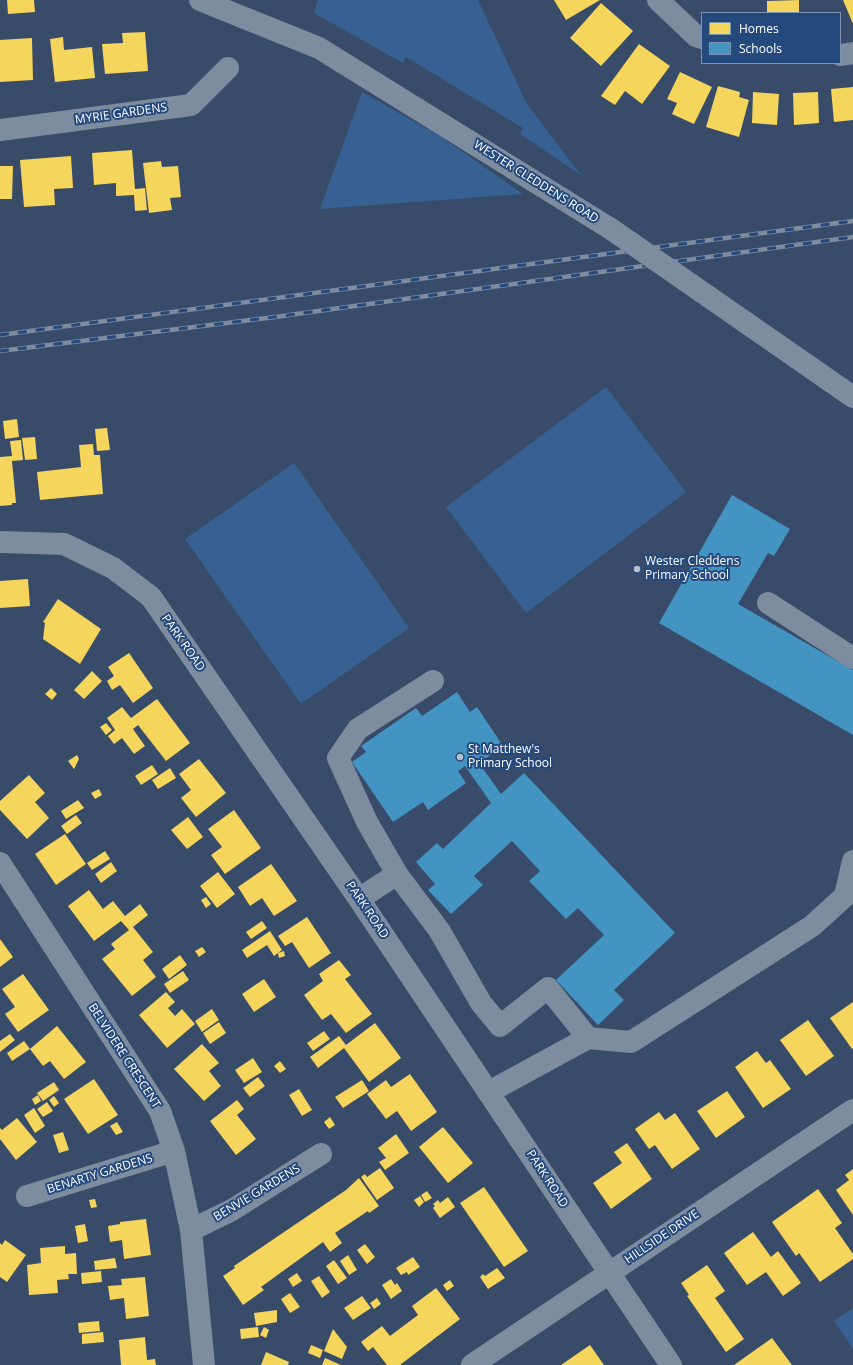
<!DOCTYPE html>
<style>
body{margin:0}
#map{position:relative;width:853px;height:1365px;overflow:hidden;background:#384c69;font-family:"Open Sans",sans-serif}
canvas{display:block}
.legend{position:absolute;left:701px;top:12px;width:140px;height:52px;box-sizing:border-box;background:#24497d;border:1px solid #7c92b1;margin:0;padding:5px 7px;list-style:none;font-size:12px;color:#fff}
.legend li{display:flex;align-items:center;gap:8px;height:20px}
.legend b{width:20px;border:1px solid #7c92b1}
</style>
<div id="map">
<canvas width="853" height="1365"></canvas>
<ul class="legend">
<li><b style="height:11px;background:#f6d55c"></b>Homes</li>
<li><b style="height:11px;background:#4393c3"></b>Schools</li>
</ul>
</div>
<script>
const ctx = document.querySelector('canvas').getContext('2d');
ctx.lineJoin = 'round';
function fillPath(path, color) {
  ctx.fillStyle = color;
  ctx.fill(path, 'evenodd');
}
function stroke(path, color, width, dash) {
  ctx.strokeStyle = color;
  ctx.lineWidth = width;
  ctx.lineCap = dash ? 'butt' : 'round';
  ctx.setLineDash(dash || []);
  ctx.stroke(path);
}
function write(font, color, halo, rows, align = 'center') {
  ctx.font = font + ' "Open Sans",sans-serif';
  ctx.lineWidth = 4;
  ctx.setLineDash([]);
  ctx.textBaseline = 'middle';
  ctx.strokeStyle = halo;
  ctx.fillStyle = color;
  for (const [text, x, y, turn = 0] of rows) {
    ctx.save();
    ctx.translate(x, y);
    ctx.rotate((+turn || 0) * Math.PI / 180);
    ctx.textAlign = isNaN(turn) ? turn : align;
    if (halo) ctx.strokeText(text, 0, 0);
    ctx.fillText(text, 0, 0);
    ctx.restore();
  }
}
fillPath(new Path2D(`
 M 318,0 L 478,0 L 527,104 L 581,175 L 520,134 L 523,128 L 406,57 L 403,63 L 314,13 Z
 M 362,92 L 443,138 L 523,194 L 320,209 Z
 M 606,387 L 686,492 L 526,613 L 446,507 Z
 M 294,463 L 409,628 L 301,704 L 185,539 Z
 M 853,1308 L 853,1349 L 834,1321 Z`), '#376093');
fillPath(new Path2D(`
 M 7,0 L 34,0 L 35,12 L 8,14 Z
 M 554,0 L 600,0 L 566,20 Z
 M 799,0 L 799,13 L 767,13 L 767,1 Z
 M 843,0 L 853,0 L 853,24 Z
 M 601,3 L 633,31 L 601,66 L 570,38 Z
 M 145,32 L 148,71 L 105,74 L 102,44 L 123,43 L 122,33 Z
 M 63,37 L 64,50 L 92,47 L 95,78 L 55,82 L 50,39 Z
 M 32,38 L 33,80 L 0,82 L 0,40 Z
 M 639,44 L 670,66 L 642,104 L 625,91 L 615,105 L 601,96 Z
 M 680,72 L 712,87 L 694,124 L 672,114 L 677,103 L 667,99 Z
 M 718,86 L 740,92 L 739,97 L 749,100 L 739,137 L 706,127 Z
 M 853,87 L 853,120 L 834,122 L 831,89 Z
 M 753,92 L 779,94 L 777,125 L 752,123 Z
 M 818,92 L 819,123 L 794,125 L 793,93 Z
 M 132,150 L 135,189 L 145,188 L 147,210 L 135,211 L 134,195 L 116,196 L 116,183 L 94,185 L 92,153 Z
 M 71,156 L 73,188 L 54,189 L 55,205 L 24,207 L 20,160 Z
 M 161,161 L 162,167 L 178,166 L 181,197 L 170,198 L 172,210 L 149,213 L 143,163 Z
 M 0,166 L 13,166 L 12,199 L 0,199 Z
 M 17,419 L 19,437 L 5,439 L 3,421 Z
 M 107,428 L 110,450 L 97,451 L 95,429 Z
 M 35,437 L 37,459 L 25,460 L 22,438 Z
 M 21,440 L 23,460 L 12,461 L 16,503 L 12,503 L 12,505 L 0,506 L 0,457 L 12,456 L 10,441 Z
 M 93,444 L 94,455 L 100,455 L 103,494 L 40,500 L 37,472 L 81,467 L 79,445 Z
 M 28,579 L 30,606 L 0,608 L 0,581 Z
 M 58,599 L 101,629 L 80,664 L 43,639 L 45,623 L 43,622 Z
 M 129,653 L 153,688 L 133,703 L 120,685 L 112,690 L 107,681 L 114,676 L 108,667 Z
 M 92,671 L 102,681 L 84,699 L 74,690 Z
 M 51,688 L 57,694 L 52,700 L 45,694 Z
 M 157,699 L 190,743 L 166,761 L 138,725 L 133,729 L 145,746 L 134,754 L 122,738 L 114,744 L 108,736 L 115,730 L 107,718 L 122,707 L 131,718 Z
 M 106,723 L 112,730 L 106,735 L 100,727 Z
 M 77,755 L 79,759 L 74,769 L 68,761 Z
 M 199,759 L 226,793 L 196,817 L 181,798 L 191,790 L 179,774 Z
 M 152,765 L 158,774 L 141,785 L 135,776 Z
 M 170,768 L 176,778 L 158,789 L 152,780 Z
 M 29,775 L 45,793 L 35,802 L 49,818 L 27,839 L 0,810 L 0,801 Z
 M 99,789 L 102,795 L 95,799 L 91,793 Z
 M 78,800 L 84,808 L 66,819 L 61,811 Z
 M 234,810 L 261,848 L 225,874 L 211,855 L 222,847 L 208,829 Z
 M 76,815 L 82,823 L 67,834 L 61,826 Z
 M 188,817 L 203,837 L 187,849 L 171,830 Z
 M 65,834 L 86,864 L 56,885 L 35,854 Z
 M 105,851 L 110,859 L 92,870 L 87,863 Z
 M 111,862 L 117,871 L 101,883 L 95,874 Z
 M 271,864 L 297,901 L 274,916 L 262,898 L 250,906 L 238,887 Z
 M 218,872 L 235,894 L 217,908 L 200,886 Z
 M 89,890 L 103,909 L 113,901 L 125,916 L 140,904 L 148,915 L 133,927 L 153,952 L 143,960 L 156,977 L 132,996 L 102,959 L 115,949 L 111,944 L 129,930 L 121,921 L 94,941 L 68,906 Z
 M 206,897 L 211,904 L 206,908 L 201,900 Z
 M 307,917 L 331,953 L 309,968 L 292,942 L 285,946 L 278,936 Z
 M 262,921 L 267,928 L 251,939 L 246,932 Z
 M 270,931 L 282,950 L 278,953 L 284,951 L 285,956 L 279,958 L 278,953 L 274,956 L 267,945 L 247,958 L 242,950 Z
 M 0,939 L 13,957 L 0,967 Z
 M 202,947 L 206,952 L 199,957 L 195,951 Z
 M 180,955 L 187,965 L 169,979 L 162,969 Z
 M 339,960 L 351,975 L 345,979 L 372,1014 L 346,1033 L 331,1014 L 322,1020 L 304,995 L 323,981 L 319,974 Z
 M 183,971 L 189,980 L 170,993 L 164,984 Z
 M 23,974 L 49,1010 L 18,1032 L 5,1014 L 15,1007 L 2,989 Z
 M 264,979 L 276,997 L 254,1012 L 242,994 Z
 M 166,992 L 175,1002 L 168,1008 L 175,1016 L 182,1009 L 195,1024 L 167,1048 L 139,1015 Z
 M 853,1002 L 853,1048 L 852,1049 L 830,1018 Z
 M 212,1009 L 219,1020 L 202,1032 L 195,1021 Z
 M 808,1020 L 834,1056 L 806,1076 L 780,1040 Z
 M 219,1022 L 226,1033 L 210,1044 L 203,1033 Z
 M 375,1023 L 401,1058 L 369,1082 L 344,1048 L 318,1068 L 310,1057 L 339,1036 L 346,1045 Z
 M 57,1026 L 86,1062 L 64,1079 L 50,1061 L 43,1066 L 30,1049 Z
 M 324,1031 L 330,1039 L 313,1051 L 307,1043 Z
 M 10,1034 L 15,1040 L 0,1052 L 0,1041 Z
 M 24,1041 L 30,1049 L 12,1061 L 7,1053 Z
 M 202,1044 L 219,1063 L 209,1071 L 221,1086 L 204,1101 L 174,1069 Z
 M 757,1051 L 766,1063 L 770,1060 L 791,1089 L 763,1108 L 735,1067 Z
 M 253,1058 L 262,1072 L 244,1083 L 235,1070 Z
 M 280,1061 L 286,1069 L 280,1073 L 274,1066 Z
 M 410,1074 L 437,1112 L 411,1131 L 397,1111 L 386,1119 L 367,1094 L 386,1080 L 391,1087 Z
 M 258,1077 L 265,1086 L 250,1097 L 243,1088 Z
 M 94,1079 L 118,1115 L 88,1134 L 64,1099 Z
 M 362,1080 L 369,1091 L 343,1108 L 335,1097 Z
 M 54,1082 L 59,1090 L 43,1101 L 37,1093 Z
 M 299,1089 L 312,1110 L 302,1116 L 289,1095 Z
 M 727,1091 L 745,1117 L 716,1138 L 697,1111 Z
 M 38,1095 L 41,1101 L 35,1105 L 32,1099 Z
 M 54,1096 L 59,1103 L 54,1107 L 49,1100 Z
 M 237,1100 L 244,1109 L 237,1115 L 256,1139 L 236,1155 L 210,1121 Z
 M 47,1102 L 53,1111 L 43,1117 L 37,1109 Z
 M 34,1108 L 45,1126 L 35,1133 L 24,1115 Z
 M 659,1112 L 665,1120 L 675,1113 L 700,1149 L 672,1169 L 655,1145 L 649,1149 L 635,1129 Z
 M 330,1117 L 335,1125 L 329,1129 L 324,1122 Z
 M 17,1118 L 37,1142 L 16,1160 L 0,1139 L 0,1128 L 2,1130 Z
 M 117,1122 L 123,1132 L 116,1135 L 110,1126 Z
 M 443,1127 L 473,1163 L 448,1183 L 419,1147 Z
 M 63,1132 L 69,1150 L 59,1153 L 53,1135 Z
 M 396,1134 L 409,1153 L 385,1170 L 379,1162 L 386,1158 L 378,1148 Z
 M 627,1143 L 652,1179 L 611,1209 L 593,1183 L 622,1163 L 614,1152 Z
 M 380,1168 L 394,1188 L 377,1200 L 361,1177 L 365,1174 L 367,1177 Z
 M 853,1169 L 853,1215 L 836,1190 L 849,1180 L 845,1175 Z
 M 359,1178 L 379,1206 L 369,1213 L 368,1211 L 335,1233 L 342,1243 L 330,1252 L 323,1242 L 261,1287 L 264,1290 L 243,1305 L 223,1276 L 235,1268 L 234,1266 L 346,1190 Z
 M 484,1187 L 528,1251 L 504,1267 L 460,1203 Z
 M 818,1189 L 842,1223 L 835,1228 L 853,1254 L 853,1259 L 820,1282 L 799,1253 L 796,1256 L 772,1222 Z
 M 427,1191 L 432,1198 L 425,1202 L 421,1195 Z
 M 420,1196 L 424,1202 L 419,1207 L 414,1200 Z
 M 448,1197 L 455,1207 L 440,1218 L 433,1208 L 435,1206 L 433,1204 L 438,1200 L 440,1203 Z
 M 95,1199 L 97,1207 L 91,1208 L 89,1200 Z
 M 146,1219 L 151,1255 L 124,1259 L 122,1240 L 110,1242 L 108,1226 L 120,1224 L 120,1222 Z
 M 85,1224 L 88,1241 L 78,1243 L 75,1226 Z
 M 753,1232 L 771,1257 L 778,1251 L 801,1283 L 783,1296 L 766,1272 L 747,1285 L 724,1253 Z
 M 5,1240 L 26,1255 L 7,1282 L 0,1277 L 0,1243 L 2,1245 Z
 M 365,1244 L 375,1257 L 367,1264 L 357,1250 Z
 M 65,1246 L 65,1254 L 76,1253 L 77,1274 L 68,1274 L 69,1279 L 57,1280 L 58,1293 L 29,1295 L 27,1265 L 41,1263 L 40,1248 Z
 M 348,1255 L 357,1270 L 349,1275 L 340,1261 Z
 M 413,1257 L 420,1267 L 408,1275 L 407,1272 L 401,1275 L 396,1268 Z
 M 115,1258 L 117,1268 L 95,1270 L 94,1261 Z
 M 334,1260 L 347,1278 L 338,1284 L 326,1266 Z
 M 707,1265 L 725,1291 L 715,1298 L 744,1339 L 726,1352 L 687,1296 L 689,1295 L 681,1283 Z
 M 497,1268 L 505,1278 L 488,1289 L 480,1277 L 483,1274 L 485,1276 Z
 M 101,1271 L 102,1282 L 82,1284 L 81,1273 Z
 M 297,1273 L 302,1281 L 293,1287 L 288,1279 Z
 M 319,1276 L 330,1292 L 322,1298 L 311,1281 Z
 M 145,1277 L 149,1316 L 126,1319 L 124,1298 L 110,1300 L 108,1286 L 122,1285 L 121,1279 Z
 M 391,1279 L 395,1285 L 397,1283 L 402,1291 L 391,1299 L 382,1285 Z
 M 450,1280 L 454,1286 L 447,1291 L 443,1285 Z
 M 436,1288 L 460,1319 L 400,1365 L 387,1365 L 373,1347 L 368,1351 L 361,1342 L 382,1326 L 390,1336 L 418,1315 L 412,1306 Z
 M 290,1293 L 300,1307 L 290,1313 L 281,1299 Z
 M 362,1296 L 371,1308 L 353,1320 L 344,1308 Z
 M 377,1298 L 381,1304 L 374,1309 L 370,1303 Z
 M 277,1310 L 277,1322 L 256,1326 L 254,1313 Z
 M 99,1321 L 100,1331 L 79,1333 L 78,1323 Z
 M 258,1327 L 259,1337 L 241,1339 L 240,1329 Z
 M 264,1327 L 269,1330 L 266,1338 L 260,1335 Z
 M 333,1329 L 347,1347 L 342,1359 L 324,1351 Z
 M 103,1332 L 104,1342 L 82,1344 L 82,1334 Z
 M 145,1337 L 147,1360 L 155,1359 L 156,1365 L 121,1365 L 119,1340 Z
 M 772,1338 L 792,1365 L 734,1365 Z
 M 311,1345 L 323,1350 L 320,1358 L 308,1353 Z
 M 590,1345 L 604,1365 L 561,1365 Z
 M 266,1352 L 289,1362 L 288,1365 L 261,1365 Z
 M 325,1358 L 341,1365 L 322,1365 Z`), '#f6d55c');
fillPath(new Path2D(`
 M 732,495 L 790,529 L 774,556 L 768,553 L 738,604 L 853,670 L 853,735 L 659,623 Z
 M 457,692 L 470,712 L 477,707 L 503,746 L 479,763 L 501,794 L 524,773 L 675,933 L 614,990 L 624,1000 L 598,1025 L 556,980 L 604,935 L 578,908 L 566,919 L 529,881 L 540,871 L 512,841 L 474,876 L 483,885 L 451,914 L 428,890 L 435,884 L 416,862 L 437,843 L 443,849 L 491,803 L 465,766 L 458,771 L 466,783 L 428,810 L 423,802 L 393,822 L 352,762 L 366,752 L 361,746 L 416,708 L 422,716 Z`), '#4393c3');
stroke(new Path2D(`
 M 200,0 L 319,48 L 611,229
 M 658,0 L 696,36 L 702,38
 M 840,55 L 853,53
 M 0,130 L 191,105 L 228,68
 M 709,297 L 853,397
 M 0,542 L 64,544 L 113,568 L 151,597 L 359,899 L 671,1365
 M 768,603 L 853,658
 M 0,863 L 160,1111 L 174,1151 L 191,1230 L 204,1365
 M 397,874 L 367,822 L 338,758 L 358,729 L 433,681
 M 359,899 L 397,874 L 439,930 L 481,1003 L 500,1026 L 548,988 L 588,1038
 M 489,1092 L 588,1038 L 631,1042 L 812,926 L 845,896 L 853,861
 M 27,1196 L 174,1151
 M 191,1230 L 232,1210 L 321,1154
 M 472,1365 L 853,1110`), '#7d8c9f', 22);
const rail = new Path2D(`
 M 0,335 L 853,221
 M 0,351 L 275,317 L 853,237`);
stroke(rail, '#7f8c9f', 4.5);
stroke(rail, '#24497d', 3, [9]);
stroke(new Path2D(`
 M 611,229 L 709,297`), '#7d8c9f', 22);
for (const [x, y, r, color] of [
 [637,569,4,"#b9c0ca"],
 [460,757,4,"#b9c0ca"]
]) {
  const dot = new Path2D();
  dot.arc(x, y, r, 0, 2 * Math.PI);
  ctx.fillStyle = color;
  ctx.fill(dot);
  stroke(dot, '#24497d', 1.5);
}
write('12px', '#fff', '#24497d', [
 ["MYRIE GARDENS",121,114,-8],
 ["WESTER CLEDDENS ROAD",536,182,32],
 ["PARK ROAD",183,643,55],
 ["PARK ROAD",367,910,56],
 ["BELVIDERE CRESCENT",124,1056,57],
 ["BENARTY GARDENS",100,1174,-17],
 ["PARK ROAD",547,1179,57],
 ["BENVIE GARDENS",257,1193,-31],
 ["HILLSIDE DRIVE",662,1237,-34]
]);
write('12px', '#fff', '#24497d', [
 ["Wester Cleddens",645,562],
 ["Primary School",645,576],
 ["St Matthew's",468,750],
 ["Primary School",468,764]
], 'left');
</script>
